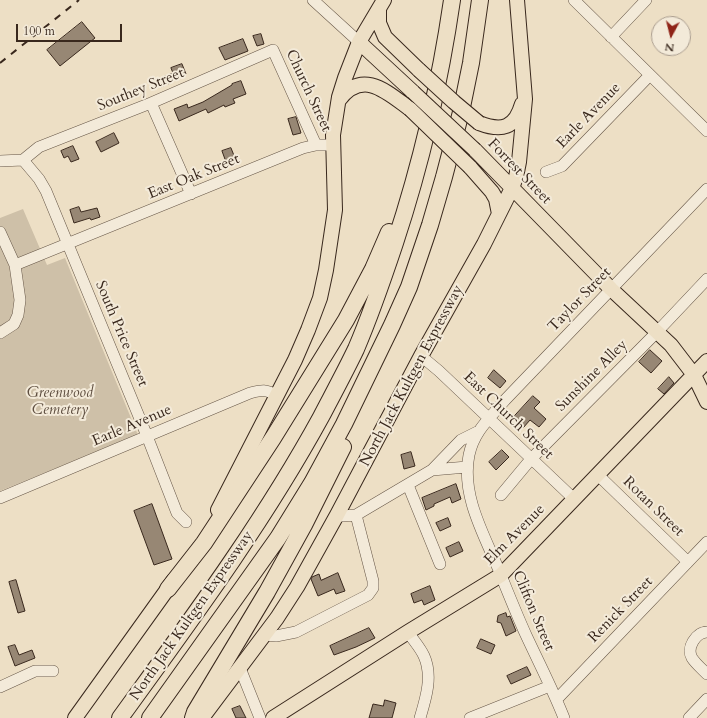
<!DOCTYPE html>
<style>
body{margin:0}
#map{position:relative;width:707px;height:718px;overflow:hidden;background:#eddfc5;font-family:Cardo,serif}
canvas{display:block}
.north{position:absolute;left:651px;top:16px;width:40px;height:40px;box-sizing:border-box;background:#f3ead9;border:1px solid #a99c8e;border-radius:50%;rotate:187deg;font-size:11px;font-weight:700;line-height:16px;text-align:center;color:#39281d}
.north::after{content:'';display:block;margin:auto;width:14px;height:18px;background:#8f2418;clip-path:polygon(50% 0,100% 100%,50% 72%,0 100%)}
.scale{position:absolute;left:16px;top:24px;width:106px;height:18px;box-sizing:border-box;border:2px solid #39281d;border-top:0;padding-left:5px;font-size:12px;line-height:14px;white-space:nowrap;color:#39281d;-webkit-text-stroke:3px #f3ead9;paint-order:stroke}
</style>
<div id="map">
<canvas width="707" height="718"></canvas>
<div class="north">N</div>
<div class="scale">100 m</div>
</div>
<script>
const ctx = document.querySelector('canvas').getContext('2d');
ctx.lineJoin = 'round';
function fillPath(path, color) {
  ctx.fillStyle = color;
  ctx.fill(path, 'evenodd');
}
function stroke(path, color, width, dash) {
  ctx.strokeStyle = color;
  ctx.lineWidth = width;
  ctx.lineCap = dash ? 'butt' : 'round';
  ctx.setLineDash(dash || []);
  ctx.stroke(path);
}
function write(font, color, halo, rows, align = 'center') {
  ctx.font = font + ' Cardo,serif';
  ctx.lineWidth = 4;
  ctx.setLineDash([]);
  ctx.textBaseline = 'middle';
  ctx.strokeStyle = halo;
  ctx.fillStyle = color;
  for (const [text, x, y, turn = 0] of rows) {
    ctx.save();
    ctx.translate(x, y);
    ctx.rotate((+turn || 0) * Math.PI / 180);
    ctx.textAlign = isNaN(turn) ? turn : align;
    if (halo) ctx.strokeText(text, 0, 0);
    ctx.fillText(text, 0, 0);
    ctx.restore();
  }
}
fillPath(new Path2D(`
 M 23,209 L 47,265 L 65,258 L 138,435 L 0,491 L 0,218 Z`), '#cec0a8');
const building = new Path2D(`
 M 82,22 L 95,38 L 60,66 L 47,50 Z
 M 261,34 L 264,44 L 257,46 L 253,36 Z
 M 243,39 L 248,51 L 225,60 L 219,48 Z
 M 182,64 L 186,74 L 169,81 L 170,83 L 161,87 L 158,79 L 173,73 L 171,68 Z
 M 241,81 L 246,94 L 233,99 L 235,103 L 225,107 L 224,105 L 208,113 L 206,109 L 179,121 L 174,109 L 187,104 L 188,108 L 203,102 L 232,85 L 232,84 Z
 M 296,117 L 301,133 L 293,135 L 288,119 Z
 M 114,133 L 119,143 L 101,152 L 96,142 Z
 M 73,146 L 79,159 L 71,162 L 68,156 L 64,158 L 61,151 Z
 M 231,148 L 235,158 L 226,162 L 222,151 Z
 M 79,207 L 81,212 L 97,208 L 100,217 L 91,220 L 90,218 L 74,223 L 70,210 Z
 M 650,350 L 662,361 L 651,373 L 639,362 Z
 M 494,370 L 506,381 L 500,388 L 488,378 Z
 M 669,377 L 674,383 L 664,394 L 658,389 Z
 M 533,396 L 540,402 L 534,408 L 546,419 L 539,427 L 530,420 L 523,428 L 512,419 Z
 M 502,450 L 509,457 L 496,470 L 489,462 Z
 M 411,452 L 415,466 L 404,469 L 401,455 Z
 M 456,484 L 461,499 L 452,503 L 450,497 L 434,504 L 434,506 L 426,510 L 422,498 Z
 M 152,504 L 172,559 L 154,565 L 134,511 Z
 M 448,518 L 451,526 L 440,531 L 436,523 Z
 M 459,542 L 463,551 L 450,557 L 446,548 Z
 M 338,573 L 345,591 L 336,594 L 334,589 L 318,596 L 311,579 L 312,577 L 319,574 L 321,580 Z
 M 16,580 L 25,611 L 18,613 L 9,582 Z
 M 430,586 L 435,600 L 424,605 L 422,600 L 414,603 L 411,594 Z
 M 506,613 L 507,617 L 510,616 L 516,631 L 506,636 L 501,623 L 497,622 L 498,616 Z
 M 369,628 L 375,638 L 356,647 L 334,655 L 330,646 Z
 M 481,639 L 495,645 L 491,654 L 477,648 Z
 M 15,645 L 19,655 L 32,650 L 35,658 L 15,666 L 8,647 Z
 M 527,667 L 531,675 L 511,684 L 507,676 Z
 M 385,700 L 396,703 L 392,718 L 369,718 L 373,704 L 383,706 Z
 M 240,706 L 246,718 L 236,718 L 232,709 Z`);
fillPath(building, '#978774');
stroke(building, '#39281d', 1);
const minor = new Path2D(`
 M 313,0 L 359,42
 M 574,0 L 707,131
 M 611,37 L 646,0
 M 151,103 L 191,194
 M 23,160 L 39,179 L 46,191 L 147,436 L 177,513 L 186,522
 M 23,160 L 39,147 L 151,103 L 273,50 L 316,145
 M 0,161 L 23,160
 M 546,172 L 562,166 L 650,75
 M 0,232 L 15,265 L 20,300 L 18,315 L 14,324 L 0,333
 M 15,265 L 303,148 L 316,145 L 333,145
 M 421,356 L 439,371 L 574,499
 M 432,470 L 461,440 L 477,432
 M 598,475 L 688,562
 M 408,485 L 440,564
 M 501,495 L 531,459 L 656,333 L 707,279
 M 0,498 L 250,393 C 262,390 265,389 277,395
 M 337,515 L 342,516 L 356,515 L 432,470 L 467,467
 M 408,632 C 413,640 420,647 424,656 C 433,676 426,698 420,718
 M 707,632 C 696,632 686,648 692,658 C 695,663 702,669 707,674
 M 265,635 L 276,636 L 296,632 L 368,595 L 373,588 L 373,581 L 356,515
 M 240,668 L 260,718
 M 0,687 L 35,671 L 53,671
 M 557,699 L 707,542
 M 470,718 L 550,686
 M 564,718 C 553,690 539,663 526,635 C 516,613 507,590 498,568 C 483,533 461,494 469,455 C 474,431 490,418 505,400 L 707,189
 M 689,718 L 707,699`);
const major = new Path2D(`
 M 379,9 L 379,23 L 385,37 L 419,70
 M 359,42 L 413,92
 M 339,100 C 363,68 388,93 410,109
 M 479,123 C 502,132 515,128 522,104
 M 475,150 L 611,289 L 671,345 L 694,375 L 707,402
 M 470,167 L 492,192 L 496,199 L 499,214
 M 218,510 L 295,360 L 308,330 L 320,298 L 326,270 L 335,210 L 333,135 L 339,97 L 345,78 L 359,42 L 384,0
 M 75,718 L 174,580
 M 202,718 L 277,618 L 297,587 L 337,515 L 421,356 L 484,244 L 512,188 L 516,177 L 519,162 L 525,99 L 517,0
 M 273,718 L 408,632 L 501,575 L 707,361`);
const highway = new Path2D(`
 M 168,589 L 204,543 L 273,438 L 346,320 L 373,269 L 389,232
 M 120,718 C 191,620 263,523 321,417 C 333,394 345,372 356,349 C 371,314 383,279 395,243 C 421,164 440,83 452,0
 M 150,718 L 278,538 L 312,483 L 344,424 L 392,325 L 409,287 L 430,225 L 444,177 L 461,112 L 471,63 L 480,0
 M 193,718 L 195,712 L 267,592 L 304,525 L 343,447`);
stroke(minor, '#665647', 12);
stroke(major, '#39281d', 16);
stroke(highway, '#39281d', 18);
stroke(minor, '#f3ead9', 11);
stroke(major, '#eddfc5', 14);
stroke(highway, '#eddfc5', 16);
stroke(new Path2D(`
 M 0,63 L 79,0`), '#39281d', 2, [7, 7]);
const majorBridge = new Path2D(`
 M 419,70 L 454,102 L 479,123
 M 413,92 L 475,150
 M 410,109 L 470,167`);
stroke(majorBridge, '#39281d', 16, []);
stroke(majorBridge, '#eddfc5', 14);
write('15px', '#39281d', '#f3ead9', [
 ["Southey Street",141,90,-22],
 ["Church Street",308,91,65],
 ["Earle Avenue",589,116,-46],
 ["Forrest Street",519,172,46],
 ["East Oak Street",194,177,-22],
 ["Taylor Street",580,300,-46],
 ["South Price Street",121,334,67],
 ["North Jack Kultgen Expressway",412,376,-62],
 ["Sunshine Alley",592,376,-45],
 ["East Church Street",508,416,44],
 ["Earle Avenue",132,426,-23],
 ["Rotan Street",653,507,44],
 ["Elm Avenue",515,535,-45],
 ["Renick Street",621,610,-46],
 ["Clifton Street",533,611,67],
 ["North Jack Kultgen Expressway",192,616,-55]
]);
write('italic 15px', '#5e4e40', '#f3ead9', [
 ["Greenwood",60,394],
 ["Cemetery",60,411]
]);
</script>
